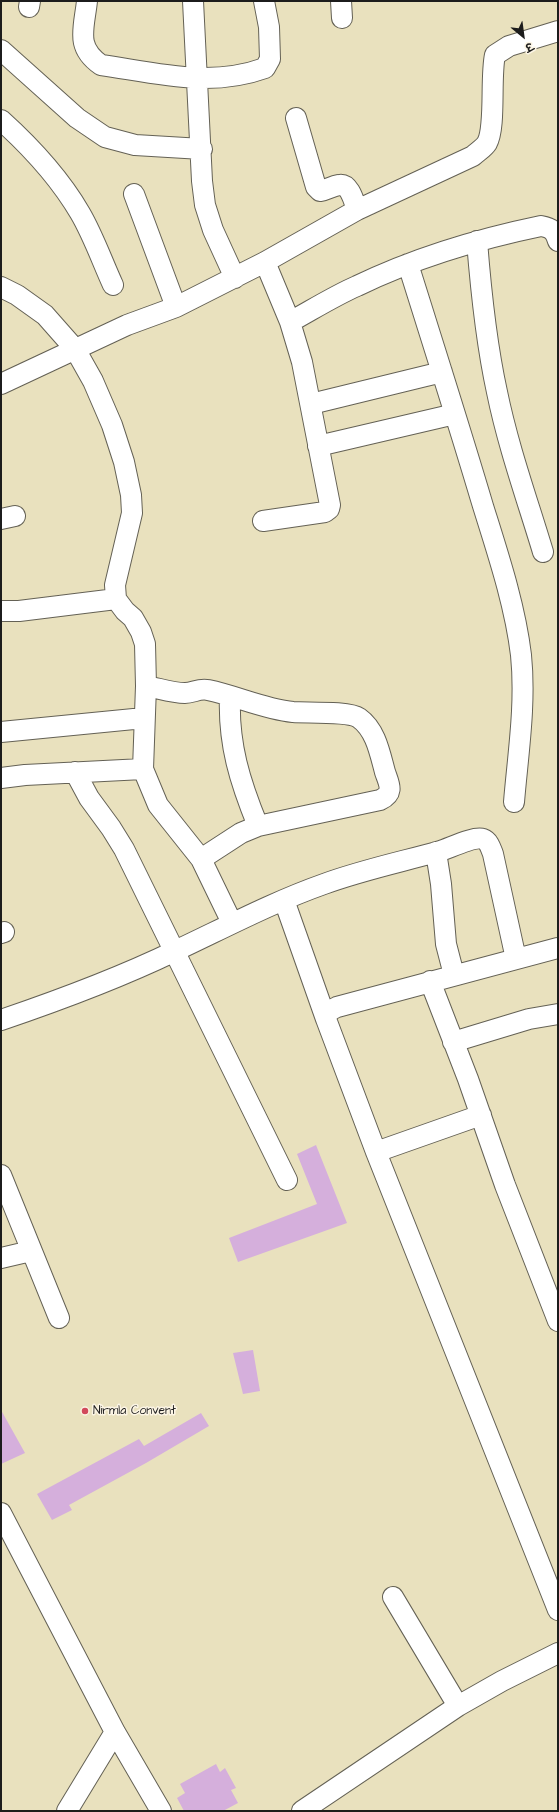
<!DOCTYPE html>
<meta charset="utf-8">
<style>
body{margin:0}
#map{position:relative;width:559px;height:1812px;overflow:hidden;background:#e9e1be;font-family:"Architects Daughter","Playpen Sans Deva",sans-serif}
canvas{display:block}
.frame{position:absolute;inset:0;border:2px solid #1c1c1c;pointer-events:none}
.north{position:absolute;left:503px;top:16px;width:40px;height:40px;-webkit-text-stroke:3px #fcf5e5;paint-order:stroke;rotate:151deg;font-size:11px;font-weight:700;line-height:16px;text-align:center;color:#1c1c1c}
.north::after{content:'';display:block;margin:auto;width:14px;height:18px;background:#1c1c1c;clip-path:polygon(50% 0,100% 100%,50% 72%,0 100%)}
</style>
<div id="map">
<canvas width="559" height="1812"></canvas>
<div class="frame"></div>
<div class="north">उ</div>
</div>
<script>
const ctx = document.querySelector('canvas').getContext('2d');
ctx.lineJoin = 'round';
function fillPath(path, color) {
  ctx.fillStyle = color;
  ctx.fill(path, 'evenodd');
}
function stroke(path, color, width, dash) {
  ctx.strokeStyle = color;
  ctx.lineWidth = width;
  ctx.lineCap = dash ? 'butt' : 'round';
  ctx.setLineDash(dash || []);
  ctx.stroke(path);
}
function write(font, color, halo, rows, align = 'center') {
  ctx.font = font + ' "Architects Daughter",sans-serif';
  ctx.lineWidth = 3;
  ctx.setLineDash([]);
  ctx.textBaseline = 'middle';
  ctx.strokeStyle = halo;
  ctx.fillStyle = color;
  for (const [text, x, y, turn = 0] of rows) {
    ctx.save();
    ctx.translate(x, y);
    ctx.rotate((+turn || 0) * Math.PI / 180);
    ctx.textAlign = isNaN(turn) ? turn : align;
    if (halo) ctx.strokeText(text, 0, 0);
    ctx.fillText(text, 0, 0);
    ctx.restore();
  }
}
fillPath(new Path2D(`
 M 316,1145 L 347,1223 L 238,1262 L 229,1238 L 317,1204 L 297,1154 Z
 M 253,1350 L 260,1391 L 243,1394 L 233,1353 Z
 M 1,1410 L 25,1453 L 1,1464 Z
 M 201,1413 L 209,1426 L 146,1463 L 69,1505 L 72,1510 L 52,1520 L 37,1494 L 139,1439 L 144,1446 Z
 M 216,1764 L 220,1772 L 225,1768 L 236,1788 L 231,1790 L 238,1803 L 223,1811 L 184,1811 L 177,1798 L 185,1793 L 180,1784 Z`), '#d5afdc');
const minor = new Path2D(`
 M 87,1 C 84,29 75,47 101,65 C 156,73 210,88 265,68 L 270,59 L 269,27 L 264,1
 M 193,1 L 202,181 L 205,205 L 213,230 L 235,278
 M 341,1 L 342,18
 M 29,7 L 30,1
 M 1,50 L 77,118 L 105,137 L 135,145 L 202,149
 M 296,118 L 316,187 L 320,191 C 327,190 332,186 339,185 C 350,183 354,202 357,210
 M 1,120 C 32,148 59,177 80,213 C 93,235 102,261 113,285
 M 134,194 L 176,307
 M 477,241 C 481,292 486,342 497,392 C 508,446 527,499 543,552
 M 408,264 C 433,344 459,425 483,506 C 498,554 515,605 521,655 C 526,704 518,754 514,802
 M 1,287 L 17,295 L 45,315 L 75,349 L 93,381 L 112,425 L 124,462 L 131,495 L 132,513 L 115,585 L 116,599 L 125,611 L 133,618 L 141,632 L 145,644 L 146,686 L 143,769 L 158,805 L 201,859 L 232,923
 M 290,322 C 312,310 334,296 357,286 C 415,258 478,239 541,226 C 552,228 555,231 558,241
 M 1,384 L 127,325 L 176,307 L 265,262 L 357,210 L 473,156 C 477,152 484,148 487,143 C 496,127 490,77 495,55 L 509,46 L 558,31
 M 311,404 L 442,372
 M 318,446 L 455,414
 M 1,519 L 15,516
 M 263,521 L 325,512 L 329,509 L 330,505 L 302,362 L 290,322 L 265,262
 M 1,611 L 19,611 L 116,599
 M 146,686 C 158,688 172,693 185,693 C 193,693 199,688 208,690 C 237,696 264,709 293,712 C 308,713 349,711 359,718 C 376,730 380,754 385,772 C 389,784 395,793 380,800 L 258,826 L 241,833 L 201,859
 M 230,696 C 228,744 240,782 258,826
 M 1,732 L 144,718
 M 75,772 L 89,798 L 111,828 L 124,849 L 287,1180
 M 1,778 L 25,775 L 143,769
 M 436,852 L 441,884 L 446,944 L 454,975
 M 284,900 L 326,1019
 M 1,933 L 4,932
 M 558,948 L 337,1007 L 329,1011 L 326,1019 L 376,1152 L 558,1610
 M 430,981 L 468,1079 L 505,1185 L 558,1321
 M 1,1020 C 60,1000 119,978 175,951 C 224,928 273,902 324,884 C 362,870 401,862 440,851 C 450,848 474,836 483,839 C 489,841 491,849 493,854 L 516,959
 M 453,1042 L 529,1019 L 558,1014
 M 376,1152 L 481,1115
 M 1,1175 L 59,1318
 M 1,1258 L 31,1251
 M 1,1513 L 115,1732 L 161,1811
 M 393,1597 L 458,1706
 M 67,1811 L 115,1732
 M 302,1811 L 458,1706 L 502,1681 L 558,1653`);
stroke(minor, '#646155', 22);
stroke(minor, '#fff', 20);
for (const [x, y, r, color] of [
 [85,1411,4,"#d1495b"]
]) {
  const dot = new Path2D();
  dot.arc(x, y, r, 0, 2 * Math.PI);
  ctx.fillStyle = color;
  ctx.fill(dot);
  stroke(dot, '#fcf5e5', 1.5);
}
write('12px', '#1c1c1c', '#fcf5e5', [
 ["Nirmla Convent",93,1411]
], 'left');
</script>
